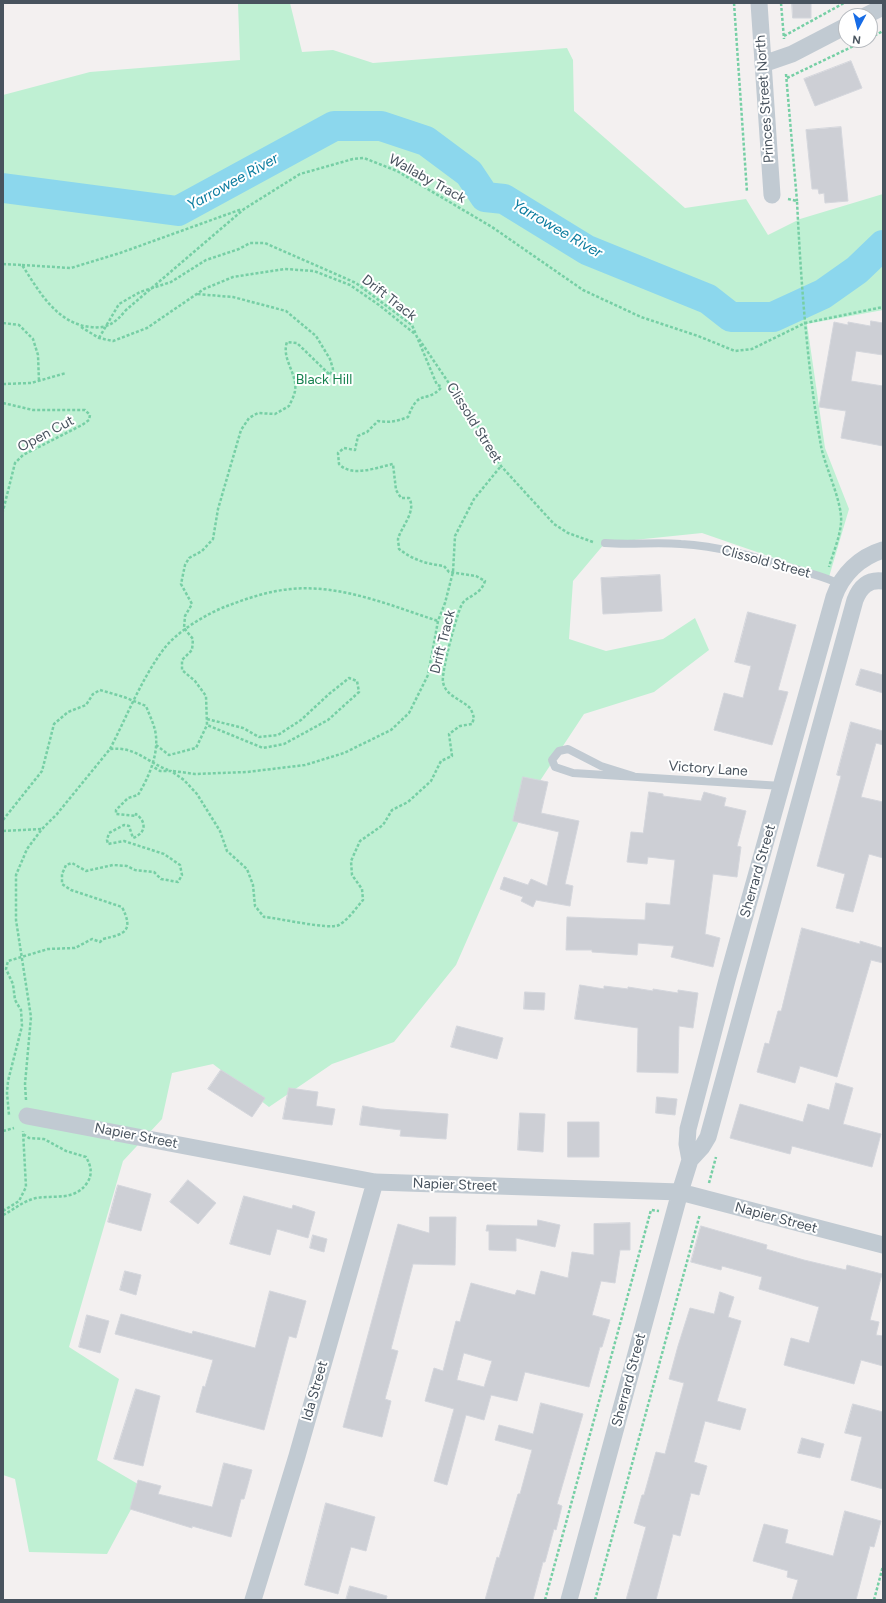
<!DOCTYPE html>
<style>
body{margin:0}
#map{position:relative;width:886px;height:1603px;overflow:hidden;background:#f3f0f0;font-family:Figtree,sans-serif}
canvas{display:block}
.frame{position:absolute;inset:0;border:4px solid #48535e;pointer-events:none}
.north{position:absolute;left:838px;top:8px;width:40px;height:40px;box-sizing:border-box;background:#fff;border:1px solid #b6babf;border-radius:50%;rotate:187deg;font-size:11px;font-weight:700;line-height:16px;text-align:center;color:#48535e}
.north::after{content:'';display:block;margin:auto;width:14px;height:18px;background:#176ce6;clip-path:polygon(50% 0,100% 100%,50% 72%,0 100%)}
</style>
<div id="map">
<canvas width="886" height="1603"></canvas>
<div class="frame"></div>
<div class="north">N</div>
</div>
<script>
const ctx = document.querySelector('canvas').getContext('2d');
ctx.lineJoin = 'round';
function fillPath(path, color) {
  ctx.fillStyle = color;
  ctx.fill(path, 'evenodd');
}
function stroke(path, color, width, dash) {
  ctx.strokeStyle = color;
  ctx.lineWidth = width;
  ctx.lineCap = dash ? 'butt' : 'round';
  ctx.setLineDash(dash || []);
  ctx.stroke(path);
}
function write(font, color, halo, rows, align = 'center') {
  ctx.font = font + ' Figtree,sans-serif';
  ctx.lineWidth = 4;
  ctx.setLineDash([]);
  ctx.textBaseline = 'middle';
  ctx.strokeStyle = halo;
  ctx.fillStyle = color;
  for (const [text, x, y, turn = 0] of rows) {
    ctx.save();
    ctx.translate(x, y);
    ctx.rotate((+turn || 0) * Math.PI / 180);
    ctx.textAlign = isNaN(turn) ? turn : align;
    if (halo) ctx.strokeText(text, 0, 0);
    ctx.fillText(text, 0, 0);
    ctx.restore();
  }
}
fillPath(new Path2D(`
 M 238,3 L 290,3 L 302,52 L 333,50 L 373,63 L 567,48 L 573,60 L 574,111 L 685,208 L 746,199 L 768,235 L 800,219 L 883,194 L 883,310 L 807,324 L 825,448 L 849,509 L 829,577 L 702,533 L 605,543 L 573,581 L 569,639 L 606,651 L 663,639 L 695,618 L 709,650 L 654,692 L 584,714 L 530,796 L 456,965 L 394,1042 L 332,1064 L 269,1107 L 213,1064 L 172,1073 L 162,1119 L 123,1161 L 69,1347 L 119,1379 L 97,1460 L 143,1487 L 107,1554 L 29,1552 L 15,1479 L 3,1475 L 3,95 L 90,72 L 240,60 Z`), '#bff0d3');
stroke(new Path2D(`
 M 3,188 L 178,211 L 334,126 L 381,126 L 426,141 L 469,173 L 485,197 L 504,199 L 587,250 L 708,299 L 731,317 L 773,317 L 823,294 L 857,270 L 883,245`), '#8cd7ed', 30);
const building = new Path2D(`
 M 792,3 L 811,3 L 811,18 L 793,18 Z
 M 851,61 L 862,88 L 815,106 L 804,79 Z
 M 841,127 L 848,201 L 825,203 L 824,193 L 819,194 L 818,189 L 812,189 L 806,130 Z
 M 871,321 L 883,323 L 883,355 L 856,351 L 851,381 L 883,386 L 883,446 L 841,438 L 846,411 L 819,407 L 834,322 L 848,325 L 848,322 L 870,326 Z
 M 660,575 L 662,611 L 603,614 L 601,578 Z
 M 748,612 L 796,625 L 778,690 L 788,692 L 772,745 L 714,730 L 724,693 L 743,698 L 751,666 L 735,662 Z
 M 861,669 L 883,675 L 883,693 L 856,685 Z
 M 851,722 L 883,731 L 883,745 L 876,743 L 861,797 L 883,802 L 883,858 L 869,854 L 853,912 L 836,908 L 845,874 L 817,866 L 841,776 L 837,775 Z
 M 523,777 L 548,782 L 541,813 L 579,821 L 565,884 L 573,886 L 570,906 L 536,900 L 533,907 L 521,901 L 523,897 L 500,889 L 504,877 L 528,885 L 531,879 L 547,886 L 559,832 L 513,821 Z
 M 649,792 L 663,794 L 663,796 L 701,801 L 704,792 L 726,798 L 724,806 L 746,811 L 737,846 L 741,847 L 737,877 L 713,874 L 705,934 L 720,938 L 713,967 L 671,957 L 674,946 L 638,943 L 637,955 L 592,952 L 592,950 L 566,950 L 567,917 L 645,920 L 646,903 L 670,905 L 675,860 L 648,857 L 647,864 L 627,862 L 631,832 L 643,833 Z
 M 802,928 L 860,944 L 860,941 L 883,948 L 883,963 L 871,960 L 837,1077 L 800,1066 L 795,1083 L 757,1072 L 765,1043 L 769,1044 L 778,1011 L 781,1011 Z
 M 580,985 L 604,989 L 604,986 L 628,989 L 628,987 L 653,991 L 653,989 L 678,993 L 678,990 L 698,993 L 693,1028 L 679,1026 L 678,1073 L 637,1072 L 638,1028 L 575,1019 Z
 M 525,992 L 545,993 L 544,1010 L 524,1009 Z
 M 457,1026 L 503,1038 L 497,1059 L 451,1047 Z
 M 221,1070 L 265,1098 L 252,1117 L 208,1089 Z
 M 836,1083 L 853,1088 L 843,1124 L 881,1134 L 872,1167 L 792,1146 L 790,1154 L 730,1138 L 740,1104 L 803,1122 L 808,1104 L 829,1110 Z
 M 289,1088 L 318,1092 L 316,1106 L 335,1109 L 332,1125 L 283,1119 Z
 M 657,1097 L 677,1099 L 675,1115 L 656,1113 Z
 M 363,1106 L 380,1109 L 448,1114 L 446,1139 L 400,1136 L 401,1130 L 360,1125 Z
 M 520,1113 L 545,1114 L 543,1152 L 518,1150 Z
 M 568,1122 L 599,1122 L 599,1157 L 568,1157 Z
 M 188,1180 L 216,1203 L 198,1224 L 170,1202 Z
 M 118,1185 L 151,1194 L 141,1231 L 108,1222 Z
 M 244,1196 L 292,1209 L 293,1205 L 315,1212 L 308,1238 L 277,1229 L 270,1255 L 230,1244 Z
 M 430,1217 L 456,1217 L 455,1265 L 413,1264 L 391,1349 L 398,1351 L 385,1399 L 391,1401 L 382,1437 L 343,1427 L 398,1224 L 429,1233 Z
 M 538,1220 L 560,1225 L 555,1247 L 516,1238 L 516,1251 L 489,1250 L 489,1231 L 486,1231 L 487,1225 L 537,1226 Z
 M 630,1223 L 630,1250 L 620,1250 L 615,1283 L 601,1281 L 592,1315 L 610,1320 L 602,1347 L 600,1347 L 589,1387 L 525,1372 L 517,1401 L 491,1395 L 484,1420 L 466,1415 L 447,1485 L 434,1481 L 454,1409 L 425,1401 L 434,1368 L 443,1371 L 456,1321 L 460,1322 L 471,1283 L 515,1295 L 517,1290 L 535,1295 L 541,1271 L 568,1278 L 572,1252 L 594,1255 L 594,1224 ZM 464,1353 L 492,1361 L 484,1387 L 457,1380 Z
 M 701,1226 L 767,1245 L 766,1249 L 804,1260 L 846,1270 L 847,1265 L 882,1274 L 870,1320 L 879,1322 L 876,1335 L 883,1336 L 883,1366 L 861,1360 L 854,1384 L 784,1365 L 791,1338 L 809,1343 L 819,1307 L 759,1289 L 762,1277 L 722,1266 L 721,1270 L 691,1262 Z
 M 313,1235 L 327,1239 L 324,1252 L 310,1248 Z
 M 125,1271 L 141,1275 L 136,1295 L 120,1290 Z
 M 270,1291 L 306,1301 L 296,1338 L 289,1336 L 264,1430 L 196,1412 L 203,1386 L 205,1387 L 213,1360 L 115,1334 L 121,1314 L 192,1334 L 193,1331 L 255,1348 Z
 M 720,1292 L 734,1297 L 728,1317 L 741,1321 L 717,1401 L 746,1409 L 740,1430 L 705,1421 L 694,1462 L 707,1466 L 699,1495 L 691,1493 L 680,1536 L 673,1534 L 656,1600 L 626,1600 L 646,1527 L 634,1523 L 642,1495 L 644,1495 L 656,1452 L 665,1454 L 684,1383 L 669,1379 L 678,1346 L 690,1308 L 714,1314 Z
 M 87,1315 L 109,1321 L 100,1353 L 79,1347 Z
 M 136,1389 L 160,1396 L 143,1466 L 114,1459 Z
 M 541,1403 L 583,1414 L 557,1504 L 562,1506 L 556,1530 L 554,1529 L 545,1562 L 543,1562 L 533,1600 L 485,1600 L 497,1557 L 499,1558 L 518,1494 L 520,1494 L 532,1450 L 495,1440 L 499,1425 L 533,1434 Z
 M 853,1404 L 883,1412 L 883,1489 L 851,1480 L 862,1437 L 845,1433 Z
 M 802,1438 L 824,1444 L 820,1458 L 798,1453 Z
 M 224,1463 L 252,1470 L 244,1499 L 241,1499 L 231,1537 L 192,1526 L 192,1528 L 130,1509 L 138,1480 L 161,1486 L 158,1494 L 212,1507 Z
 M 326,1503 L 375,1517 L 366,1551 L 351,1547 L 338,1594 L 305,1585 Z
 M 845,1511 L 881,1521 L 874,1547 L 870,1546 L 856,1600 L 792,1600 L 798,1580 L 787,1577 L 788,1571 L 753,1561 L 764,1524 L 788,1530 L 785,1543 L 833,1556 Z
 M 350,1586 L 387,1596 L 386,1600 L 346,1600 Z`);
fillPath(building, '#cdcfd5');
stroke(building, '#d4d6dc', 1);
stroke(new Path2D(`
 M 734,3 L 747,192
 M 781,3 L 784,39
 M 784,36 L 844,3
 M 870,38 L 883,31
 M 786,74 L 797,201
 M 787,78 L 866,40
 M 788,199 L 797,201 C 801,283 807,366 821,446 C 825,467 843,503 841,523 C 840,537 833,553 829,567
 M 3,264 L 22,265 C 39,291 56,323 90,327 C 108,329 115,323 126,310 L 244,209 L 300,174 L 353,159 L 364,158 L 397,171 L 492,227 L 583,290 L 641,317 L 698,336 L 735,351 L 752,349 L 805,323 L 883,307
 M 22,265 L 71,268 L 120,253 L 242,209
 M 3,323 L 19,325 L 33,339 L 38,355 L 39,382
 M 81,327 L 99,338 L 113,341 L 147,328 L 204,289 L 233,277 L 285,269 L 314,271 L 350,285 L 379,305 L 415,334
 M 99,338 L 119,304 L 140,292 L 171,282 L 206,260 L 239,249 L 250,243 L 265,243 L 356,283 L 412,325 L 437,385 L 441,386 L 440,389 C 424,404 419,388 408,417 C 398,421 389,423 378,421 L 367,432 L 358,436 L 355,450 L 344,448 L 338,453 L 339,464 C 352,478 378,467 393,464 L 396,490 L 401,498 L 409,498 C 417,511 401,527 398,539 C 398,542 399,546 399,549 C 413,560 427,564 444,566 L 449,572 L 476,576 L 485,581 C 480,596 468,595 462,604 C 457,613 441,673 443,682 C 445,695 460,699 469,707 C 472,710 473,715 474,718 L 472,724 L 460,726 L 449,734 L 452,756 L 441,761 L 431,781 L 408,802 L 392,810 L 383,825 L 360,841 L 351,861 L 352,875 L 362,889 L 363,900 C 356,908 348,920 339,925 C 328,930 279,918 264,917 L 255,906 L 253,885 L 247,869 L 227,851 L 220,831 L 197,794 L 184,780 L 171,771 L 160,771 L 152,766
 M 419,339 L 484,435 L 501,466 L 554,524 L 568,533 L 593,542
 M 3,384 L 31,383 L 66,373
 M 3,403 L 33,410 L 85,410 L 90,415 L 89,420 L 82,425 L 23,455 L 15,463 L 3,511
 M 207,719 L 243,728 L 259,737 L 278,735 L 301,720 L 329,694 L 349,678 L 357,681 L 359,692 L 328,720 L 284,744 L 263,748 L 207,725
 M 156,745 L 169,755 L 196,748 L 207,725 L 206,696 L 195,681 L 182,670 L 182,660 L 192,650 L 193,639 L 184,628 L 185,616 L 192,604 L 181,584 L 185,565 L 189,558 L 202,551 L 213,539 L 218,509 L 241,430 L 249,418 L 258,413 L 275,414 L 289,406 C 291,402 294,396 295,391 C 298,374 281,359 287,342 L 297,343 L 330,375 L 333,369 L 330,359 L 316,336 L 286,311 L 233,297 L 196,294
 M 110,749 C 127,716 141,680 163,650 C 176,632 206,614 227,606 C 248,598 269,591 291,589 C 341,584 392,606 438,621
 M 173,771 L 195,774 L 247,772 L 305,765 L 344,753 L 391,730 L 409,713 L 428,675 L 438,621 L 445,603 L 453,572 L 455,536 L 474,499 L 501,466
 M 3,820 L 42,771 L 54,724 L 68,712 L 86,705 L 93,694 L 100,690 L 124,697 L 146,706 C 149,714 153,722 155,730 C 160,752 149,777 138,795 L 128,798 L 116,810 L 116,814 L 136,816 L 136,814 C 147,822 146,833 133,838 L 129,826 L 124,825 L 109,833 L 107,840 L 108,844 L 124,841 L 164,854 L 180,865 L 182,875 L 178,882 L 161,879 L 154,872 L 135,870 L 127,866 L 113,865 L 86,871 L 72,863 L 66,865 L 62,874 L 62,884 L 71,890 L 122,907 C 134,931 125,934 103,939 L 100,942 L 92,939 L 75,948 L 48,949 L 8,961 L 6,969 L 13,984 L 15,1000 L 21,1010 L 22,1026 L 8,1081 L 7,1093 L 9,1115
 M 3,831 L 42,829
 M 26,1100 L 25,1084 L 31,1017 L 16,920 L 16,875 L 27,849 L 42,829 L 57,814 L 110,749 C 135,746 147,762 168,770
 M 3,1131 L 14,1128
 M 709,1183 L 716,1157
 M 3,1211 L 19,1201 L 26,1187 L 23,1131
 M 3,1215 C 15,1209 23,1201 36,1198 C 54,1195 75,1201 87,1183 C 93,1174 91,1166 86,1157 L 66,1151 L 44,1139 L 29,1138 L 23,1134
 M 545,1600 L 651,1210 L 659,1211
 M 595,1600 L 700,1214
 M 874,1600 L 883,1566`), '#76cfa5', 2.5, [3, 2]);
stroke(new Path2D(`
 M 605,543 C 630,545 656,542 681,544 C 720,546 759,558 796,569 C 811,574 826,577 839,584
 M 633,776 L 601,766 L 568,749 L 559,751 L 552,760 L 555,767 L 573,773 L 782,786`), '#c1cad2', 8);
stroke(new Path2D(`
 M 759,3 L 772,195
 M 865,16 L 883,7
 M 763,64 L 792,54 L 846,26
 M 27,1116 L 375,1182 L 680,1192 L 883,1245
 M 690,1160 L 687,1144 L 688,1129 L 727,980 L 834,597 C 842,574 860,557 883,550
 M 253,1600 L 297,1456 L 375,1182
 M 569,1600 L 680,1192 L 690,1160 L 702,1147 L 708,1137 L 855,600 C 860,587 868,579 883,581`), '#c1cad2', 17);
write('14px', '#48535e', '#fff', [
 ["Princes Street North",765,99,-94],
 ["Wallaby Track",427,179,29],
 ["Drift Track",389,298,38],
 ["Clissold Street",474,423,58],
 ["Open Cut",46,434,-28],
 ["Clissold Street",766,562,15],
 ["Drift Track",443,642,-76],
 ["Victory Lane",708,769,4],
 ["Sherrard Street",758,871,-74],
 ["Napier Street",136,1136,11],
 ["Napier Street",455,1185,2],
 ["Napier Street",776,1218,15],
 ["Sherrard Street",629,1380,-75],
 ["Ida Street",315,1391,-74]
]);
write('14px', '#16824f', '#fff', [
 ["Black Hill",324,380]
]);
write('italic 15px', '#0b7c9f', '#fff', [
 ["Yarrowee River",233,182,-29],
 ["Yarrowee River",557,229,30]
]);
</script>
